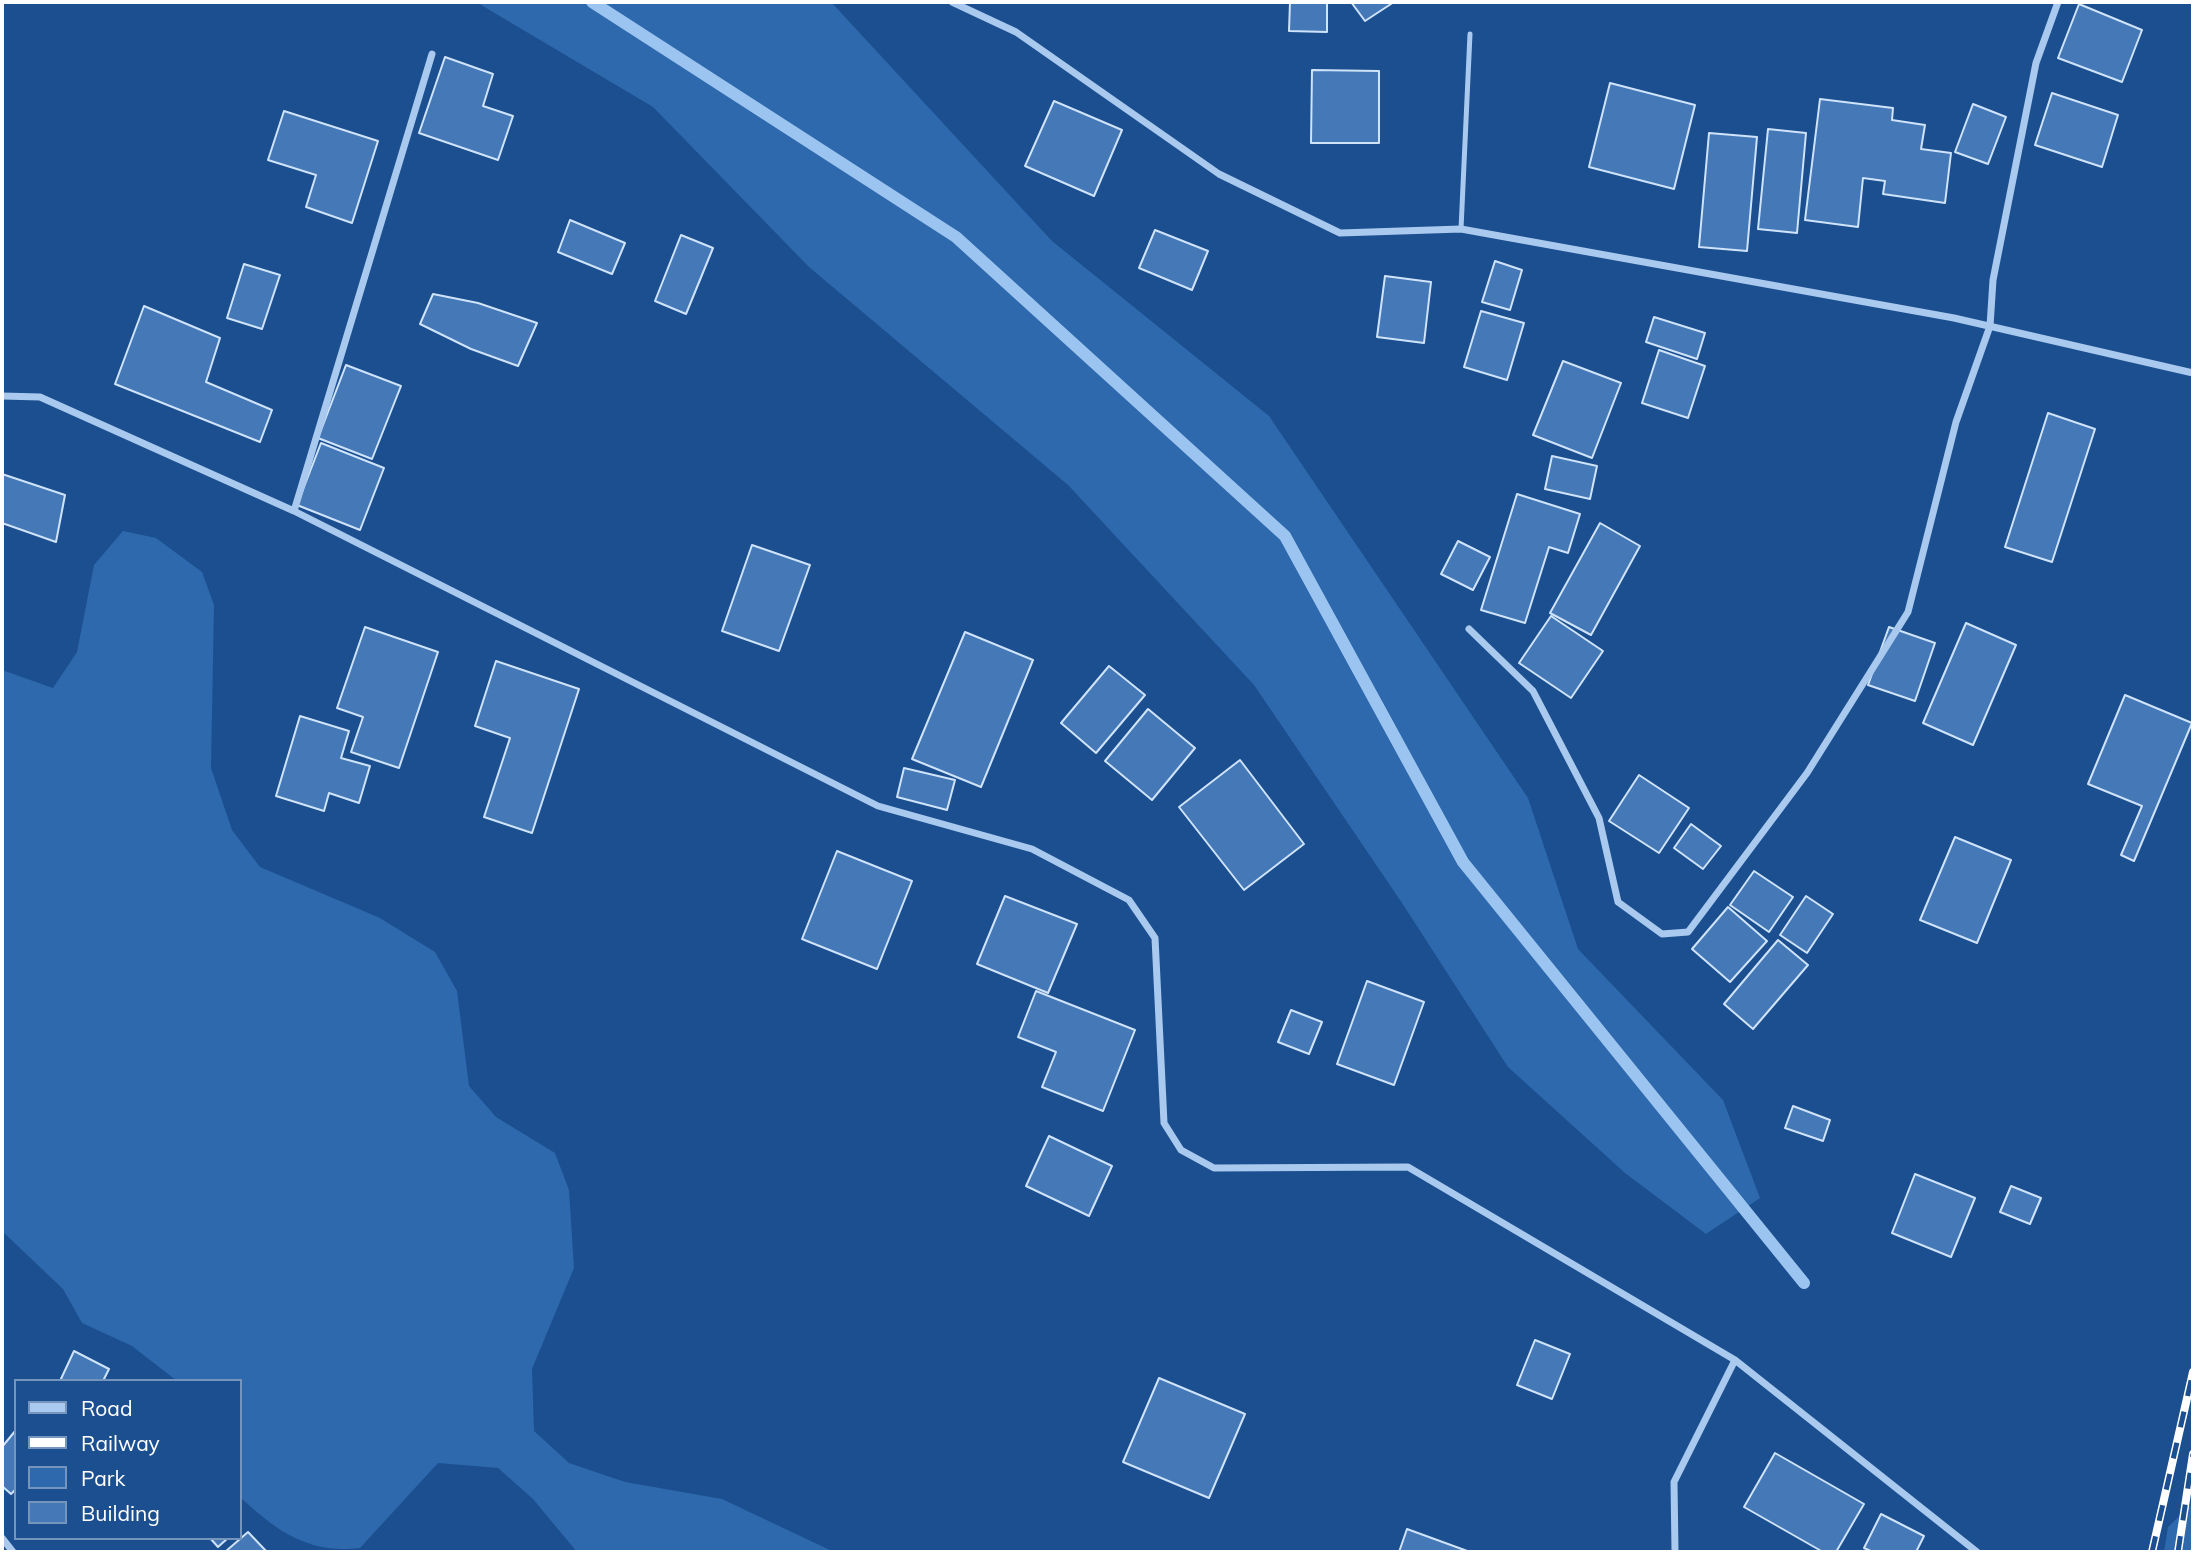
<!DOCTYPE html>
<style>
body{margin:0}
#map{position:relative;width:2195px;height:1554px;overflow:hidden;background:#1b4f8f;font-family:Mulish,sans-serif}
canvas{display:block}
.frame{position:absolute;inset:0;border:4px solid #fff;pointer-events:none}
.legend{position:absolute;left:14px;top:1379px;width:228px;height:161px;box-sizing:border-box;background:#1b4f8f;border:2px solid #7695bc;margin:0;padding:9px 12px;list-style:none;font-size:21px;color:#fff}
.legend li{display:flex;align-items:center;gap:14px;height:35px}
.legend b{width:35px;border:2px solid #7695bc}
</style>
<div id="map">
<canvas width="2195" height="1554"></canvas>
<div class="frame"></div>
<ul class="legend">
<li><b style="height:9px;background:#a9c9ee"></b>Road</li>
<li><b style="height:9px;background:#fff"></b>Railway</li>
<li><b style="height:19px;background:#2e69ad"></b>Park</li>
<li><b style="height:19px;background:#4478b7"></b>Building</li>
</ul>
</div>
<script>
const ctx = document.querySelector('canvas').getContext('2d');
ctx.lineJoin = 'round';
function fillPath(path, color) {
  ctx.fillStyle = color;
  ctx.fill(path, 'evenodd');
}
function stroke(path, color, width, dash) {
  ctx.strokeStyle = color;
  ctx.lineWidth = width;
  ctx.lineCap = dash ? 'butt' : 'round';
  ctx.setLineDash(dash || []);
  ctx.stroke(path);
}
fillPath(new Path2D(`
 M 476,2 L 832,3 L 1052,241 L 1269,416 L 1528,798 L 1578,949 L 1723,1100 L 1760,1198 L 1706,1234 L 1625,1173 L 1508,1067 L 1400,900 L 1254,685 L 1068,485 L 809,267 L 653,107 Z
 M 123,531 L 156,538 L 202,572 L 214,605 L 211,768 L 232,830 L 260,867 L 380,918 L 435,952 L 457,991 L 469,1086 L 496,1117 L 555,1153 L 569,1190 L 574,1268 L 532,1369 L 534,1431 L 569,1463 L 625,1482 L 722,1499 L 834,1552 L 577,1552 L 533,1499 L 498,1468 L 438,1463 L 360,1548 C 306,1554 276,1530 240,1497 L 240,1381 L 177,1381 L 132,1346 L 82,1323 L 63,1289 L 2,1231 L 2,670 L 53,688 L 77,652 L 94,565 Z
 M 2193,1503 L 2193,1552 L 2164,1552 L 2168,1527 Z`), '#2e69ad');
stroke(new Path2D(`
 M 592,2 L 956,237 L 1285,536 L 1463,862 L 1804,1283`), '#9cc4f0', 12);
const building = new Path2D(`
 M 1290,2 L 1327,2 L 1327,32 L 1289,31 Z
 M 1351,2 L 1394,2 L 1365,21 Z
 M 2079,4 L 2142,30 L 2122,82 L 2058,58 Z
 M 445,57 L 493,74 L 483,106 L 513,116 L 498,160 L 419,133 Z
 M 1312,70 L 1379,71 L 1379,143 L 1311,143 Z
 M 1610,83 L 1695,105 L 1674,189 L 1589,167 Z
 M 2052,93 L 2118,115 L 2102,167 L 2035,145 Z
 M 1820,99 L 1893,108 L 1892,120 L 1925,125 L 1921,149 L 1951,153 L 1945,203 L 1883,194 L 1885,181 L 1863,178 L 1858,227 L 1805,220 Z
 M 1054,101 L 1122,130 L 1094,196 L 1025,166 Z
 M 1973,104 L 2006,117 L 1988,164 L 1955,152 Z
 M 284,111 L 378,141 L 352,223 L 306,207 L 316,175 L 268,160 Z
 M 1768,129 L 1806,133 L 1797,233 L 1758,229 Z
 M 1709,133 L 1757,137 L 1747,251 L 1699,247 Z
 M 570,220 L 625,243 L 612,274 L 558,252 Z
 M 1155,230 L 1208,251 L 1192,290 L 1139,268 Z
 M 681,235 L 713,248 L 686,314 L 655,301 Z
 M 1495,261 L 1522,270 L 1510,310 L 1482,302 Z
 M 244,264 L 280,275 L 262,329 L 227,318 Z
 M 1385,276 L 1431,282 L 1424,343 L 1377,337 Z
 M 433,294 L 478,303 L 537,323 L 518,366 L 471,349 L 420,324 Z
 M 144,306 L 220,338 L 206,382 L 272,410 L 260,442 L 115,384 Z
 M 1481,311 L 1524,323 L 1507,380 L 1464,367 Z
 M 1654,317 L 1705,333 L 1697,359 L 1646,342 Z
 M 1659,350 L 1705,366 L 1688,418 L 1642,403 Z
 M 1563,361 L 1621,383 L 1592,458 L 1533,435 Z
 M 346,365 L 401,386 L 372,459 L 318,438 Z
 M 2048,413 L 2095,429 L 2052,562 L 2005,547 Z
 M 321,443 L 384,468 L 360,530 L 297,505 Z
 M 1552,456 L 1597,466 L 1590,499 L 1545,489 Z
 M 2,474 L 65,495 L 56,542 L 2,523 Z
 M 1517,494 L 1580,514 L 1568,553 L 1549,547 L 1525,623 L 1481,610 Z
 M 1600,523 L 1640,546 L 1591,635 L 1550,613 Z
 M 1458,541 L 1490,557 L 1473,590 L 1441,574 Z
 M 752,545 L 810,565 L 779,651 L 722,631 Z
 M 1551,616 L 1603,651 L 1571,698 L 1519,663 Z
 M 1966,623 L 2016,645 L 1973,745 L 1923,723 Z
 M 365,627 L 438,652 L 399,768 L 351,752 L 363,717 L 337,708 Z
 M 1889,627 L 1935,643 L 1915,701 L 1868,685 Z
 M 965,632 L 1033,660 L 981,787 L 912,759 Z
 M 496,661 L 579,689 L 532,833 L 484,817 L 510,738 L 475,726 Z
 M 1109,666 L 1145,695 L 1096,753 L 1061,723 Z
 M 2125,695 L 2192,723 L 2134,861 L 2121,855 L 2142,806 L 2088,784 Z
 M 1148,709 L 1195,748 L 1152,800 L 1105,761 Z
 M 300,716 L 349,731 L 341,758 L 370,766 L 359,803 L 329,793 L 324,811 L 276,796 Z
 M 1240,760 L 1304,844 L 1244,890 L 1179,807 Z
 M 904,768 L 955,780 L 947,810 L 897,797 Z
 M 1639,775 L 1689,808 L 1659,853 L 1609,821 Z
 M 1691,824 L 1721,846 L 1703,869 L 1674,848 Z
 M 1955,837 L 2011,860 L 1977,943 L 1920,920 Z
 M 837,851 L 912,881 L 877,969 L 802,939 Z
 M 1754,871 L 1793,897 L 1769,932 L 1730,905 Z
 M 1005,896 L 1077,924 L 1048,993 L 977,964 Z
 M 1806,896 L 1833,914 L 1807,953 L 1780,935 Z
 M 1728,907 L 1767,941 L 1730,982 L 1692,949 Z
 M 1778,940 L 1808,965 L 1753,1029 L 1724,1004 Z
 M 1367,981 L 1424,1002 L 1394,1085 L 1337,1064 Z
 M 1036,991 L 1135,1030 L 1103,1111 L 1042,1087 L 1056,1052 L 1018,1037 Z
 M 1291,1010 L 1322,1022 L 1309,1054 L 1278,1042 Z
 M 1793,1106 L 1830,1120 L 1823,1141 L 1785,1128 Z
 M 1049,1136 L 1112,1166 L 1089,1216 L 1026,1186 Z
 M 1915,1174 L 1975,1198 L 1951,1257 L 1892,1233 Z
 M 2011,1186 L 2041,1198 L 2030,1224 L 2000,1212 Z
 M 1535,1340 L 1570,1354 L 1552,1399 L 1517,1385 Z
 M 74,1351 L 109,1369 L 103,1381 L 60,1381 Z
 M 1159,1378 L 1245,1414 L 1209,1498 L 1123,1462 Z
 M 16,1430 L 16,1489 L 11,1494 L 2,1486 L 2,1447 Z
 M 1775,1453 L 1864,1504 L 1836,1552 L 1823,1552 L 1744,1507 Z
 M 1881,1514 L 1924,1536 L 1916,1552 L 1873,1552 L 1864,1548 Z
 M 1407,1529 L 1470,1552 L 1399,1552 Z
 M 248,1532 L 267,1552 L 225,1552 Z
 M 210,1538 L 228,1538 L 218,1547 Z`);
fillPath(building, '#4478b7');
stroke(building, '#cfe3fa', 2);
stroke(new Path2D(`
 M 1461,229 L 1470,34`), '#a9c9ee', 5);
stroke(new Path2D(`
 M 952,2 L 1016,32 L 1219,174 L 1340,233 L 1461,229 L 1954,318 L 2193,373
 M 2,396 L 40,397 L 294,511 L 878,806 L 1032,849 L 1129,900 L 1155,938 L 1164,1123 L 1181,1150 L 1214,1168 L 1408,1167 L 1735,1360 L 1674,1482 L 1675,1552
 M 294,511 L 432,54
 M 1469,629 L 1533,691 L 1599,818 L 1618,902 L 1662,934 L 1688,932 L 1807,773 L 1908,612 L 1956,422 L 1990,326 L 1993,280 L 2036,63 L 2058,2
 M 1735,1360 L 1977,1552
 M 2,1538 L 13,1552`), '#a9c9ee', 7);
const rail = new Path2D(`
 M 2152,1552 L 2193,1372
 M 2178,1552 L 2193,1454`);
stroke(rail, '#fff', 8);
stroke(rail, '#1b4f8f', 5, [16]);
</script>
